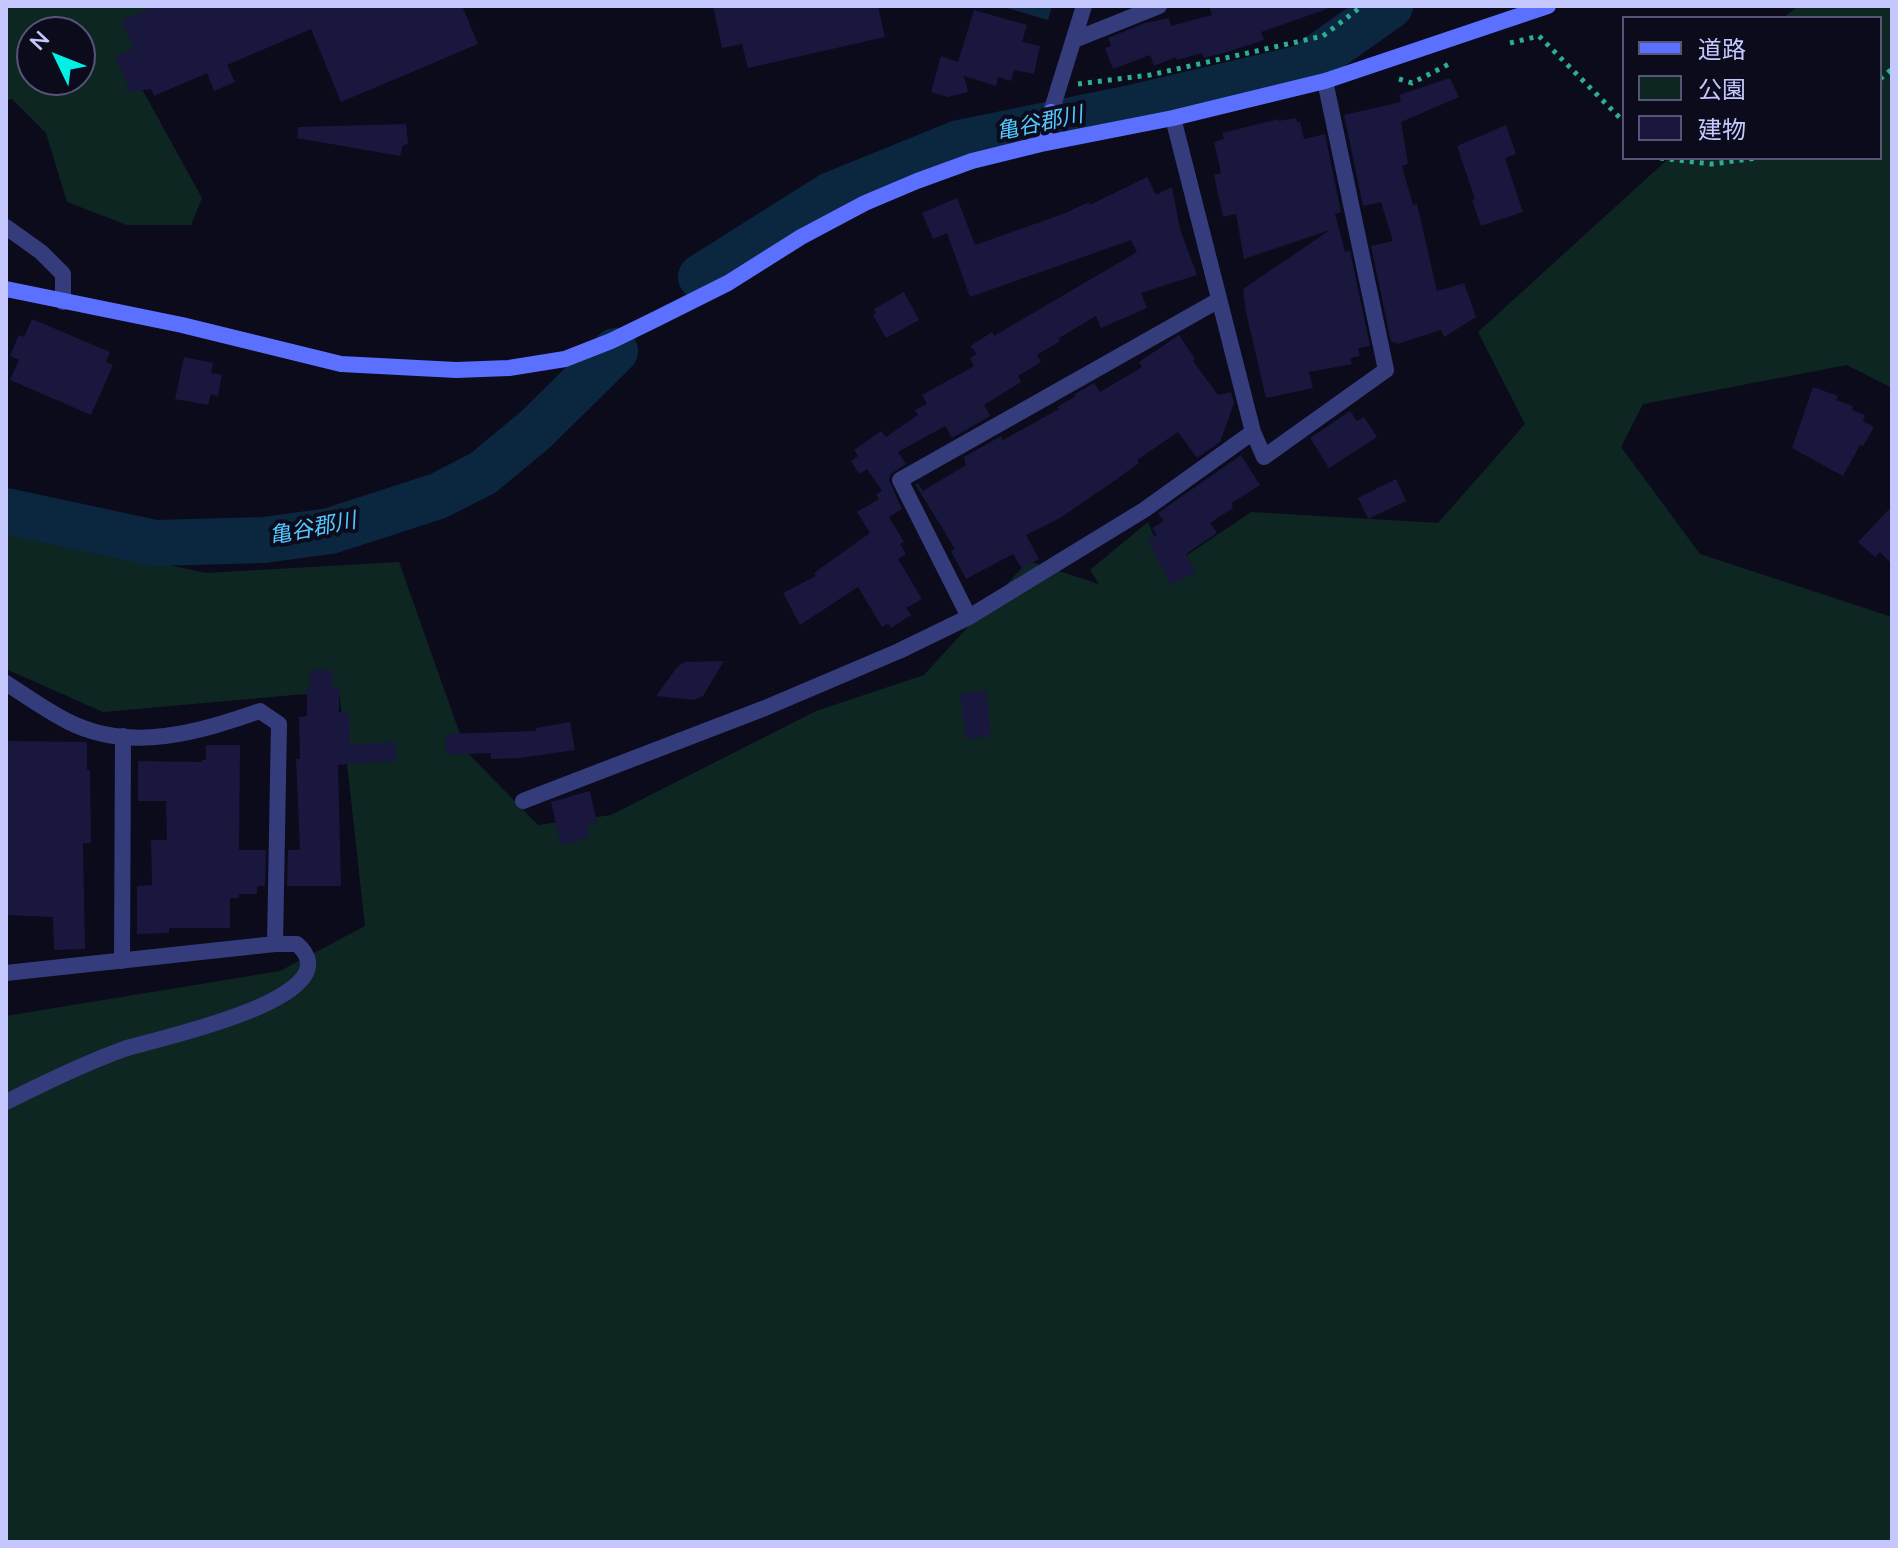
<!DOCTYPE html>
<meta charset="utf-8">
<style>
body{margin:0}
#map{position:relative;width:1898px;height:1548px;overflow:hidden;background:#0b0b1c;font-family:"Nunito Sans","Noto Sans JP",sans-serif}
canvas{display:block}
.frame{position:absolute;inset:0;border:8px solid #c5c7ff;pointer-events:none}
.legend{position:absolute;left:1622px;top:16px;width:260px;height:144px;box-sizing:border-box;background:#0b0b1c;border:2px solid #555677;margin:0;padding:10px 14px;list-style:none;font-size:24px;color:#c5c7ff}
.legend li{display:flex;align-items:center;gap:16px;height:40px}
.legend b{width:40px;border:2px solid #555677}
.north{position:absolute;left:16px;top:16px;width:80px;height:80px;box-sizing:border-box;background:#0b0b1c;border:2px solid #555677;border-radius:50%;rotate:313deg;font-size:22px;font-weight:700;line-height:32px;text-align:center;color:#c5c7ff}
.north::after{content:'';display:block;margin:auto;width:28px;height:36px;background:#00f0e6;clip-path:polygon(50% 0,100% 100%,50% 72%,0 100%)}
</style>
<div id="map">
<canvas width="1898" height="1548"></canvas>
<div class="frame"></div>
<ul class="legend">
<li><b style="height:10px;background:#5c70ff"></b>道路</li>
<li><b style="height:22px;background:#0e2621"></b>公園</li>
<li><b style="height:22px;background:#19173d"></b>建物</li>
</ul>
<div class="north">N</div>
</div>
<script>
const ctx = document.querySelector('canvas').getContext('2d');
ctx.lineJoin = 'round';
function fillPath(path, color) {
  ctx.fillStyle = color;
  ctx.fill(path, 'evenodd');
}
function stroke(path, color, width, dash) {
  ctx.strokeStyle = color;
  ctx.lineWidth = width;
  ctx.lineCap = dash ? 'butt' : 'round';
  ctx.setLineDash(dash || []);
  ctx.stroke(path);
}
function write(font, color, halo, rows, align = 'center') {
  ctx.font = font + ' "Nunito Sans","Noto Sans JP",sans-serif';
  ctx.lineWidth = 8;
  ctx.setLineDash([]);
  ctx.textBaseline = 'middle';
  ctx.strokeStyle = halo;
  ctx.fillStyle = color;
  for (const [text, x, y, turn = 0] of rows) {
    ctx.save();
    ctx.translate(x, y);
    ctx.rotate((+turn || 0) * Math.PI / 180);
    ctx.textAlign = isNaN(turn) ? turn : align;
    if (halo) ctx.strokeText(text, 0, 0);
    ctx.fillText(text, 0, 0);
    ctx.restore();
  }
}
fillPath(new Path2D(`
 M 6,6 L 159,6 L 126,60 L 202,198 L 191,225 L 127,225 L 67,202 L 46,133 L 12,99 L 6,100 ZM 32,32 L 80,32 L 80,80 L 32,80 Z
 M 1798,6 L 1892,6 L 1892,388 L 1847,365 L 1643,404 L 1621,447 L 1700,554 L 1889,616 L 1892,614 L 1892,1542 L 6,1542 L 6,1016 L 280,971 L 365,926 L 339,691 L 103,712 L 6,669 L 6,530 L 206,573 L 399,562 L 466,751 L 538,825 L 611,815 L 816,711 L 924,675 L 1028,561 L 1099,584 L 1090,570 L 1148,522 L 1168,568 L 1251,512 L 1438,523 L 1525,424 L 1478,332 L 1669,158 L 1880,158 L 1880,18 L 1783,18 Z`), '#0e2621');
fillPath(new Path2D(`
 M 1000,6 L 1052,6 L 1048,20 Z`), '#0b2740');
stroke(new Path2D(`
 M 701,277 L 831,195 L 959,143 L 1136,107 L 1302,68 L 1390,6
 M 6,511 L 155,543 L 264,540 L 330,531 L 438,496 L 483,473 L 536,429 L 615,351`), '#0b2740', 46);
fillPath(new Path2D(`
 M 156,6 L 462,6 L 478,44 L 341,102 L 311,29 L 227,65 L 235,82 L 214,91 L 207,73 L 154,96 L 151,89 L 128,92 L 127,83 L 115,57 L 134,48 L 122,20 Z
 M 713,6 L 878,6 L 885,37 L 748,68 L 742,44 L 722,48 Z
 M 1209,6 L 1326,6 L 1327,9 L 1261,32 L 1264,40 L 1224,53 L 1204,58 L 1202,53 L 1177,60 L 1176,57 L 1154,66 L 1150,55 L 1113,69 L 1105,48 L 1111,46 L 1108,38 L 1145,23 L 1169,18 L 1171,26 L 1212,15 Z
 M 974,10 L 1027,25 L 1022,42 L 1040,46 L 1034,74 L 1014,70 L 1011,81 L 998,77 L 996,86 L 964,76 L 968,92 L 948,97 L 931,92 L 941,56 L 958,62 Z
 M 1450,78 L 1459,97 L 1401,122 L 1408,164 L 1402,166 L 1413,205 L 1417,204 L 1437,291 L 1464,283 L 1476,317 L 1444,337 L 1441,330 L 1397,344 L 1396,342 L 1391,342 L 1371,246 L 1393,241 L 1381,202 L 1363,206 L 1344,115 L 1401,102 L 1399,95 Z
 M 1296,118 L 1297,122 L 1300,122 L 1304,139 L 1325,134 L 1341,212 L 1335,214 L 1345,252 L 1350,251 L 1370,346 L 1358,348 L 1360,356 L 1350,358 L 1352,364 L 1309,372 L 1313,388 L 1266,398 L 1246,312 L 1243,289 L 1330,230 L 1244,259 L 1236,214 L 1223,217 L 1214,175 L 1221,173 L 1214,142 L 1224,139 L 1222,133 L 1278,119 L 1278,121 Z
 M 406,124 L 408,144 L 403,145 L 400,156 L 297,138 L 298,127 Z
 M 1506,125 L 1516,154 L 1505,158 L 1523,212 L 1481,226 L 1472,200 L 1475,199 L 1457,146 Z
 M 1147,177 L 1156,195 L 1172,187 L 1180,229 L 1197,275 L 1141,293 L 1147,308 L 1101,328 L 1096,316 L 1059,338 L 1060,341 L 1037,355 L 1041,362 L 1018,376 L 1021,382 L 984,405 L 990,416 L 952,438 L 945,426 L 898,452 L 906,464 L 891,474 L 889,480 L 902,509 L 889,517 L 904,542 L 900,544 L 906,554 L 898,559 L 922,599 L 906,608 L 911,615 L 891,628 L 888,623 L 882,627 L 858,587 L 800,625 L 783,593 L 816,576 L 814,573 L 870,533 L 857,512 L 879,499 L 876,494 L 882,491 L 867,469 L 859,474 L 851,461 L 858,456 L 854,450 L 881,431 L 886,437 L 918,415 L 915,410 L 927,404 L 922,395 L 974,366 L 970,358 L 977,354 L 970,346 L 992,332 L 994,336 L 1137,252 L 1131,240 L 970,297 L 947,233 L 933,239 L 922,213 L 957,198 L 975,245 L 1063,214 L 1089,202 L 1090,205 Z
 M 904,292 L 919,320 L 886,338 L 873,315 L 876,313 L 874,309 Z
 M 32,319 L 110,352 L 106,362 L 113,365 L 91,415 L 10,380 L 19,360 L 10,356 L 19,335 L 24,337 Z
 M 1179,335 L 1195,359 L 1193,361 L 1218,395 L 1231,392 L 1234,403 L 1220,442 L 1197,458 L 1178,432 L 1137,460 L 1139,463 L 1104,488 L 1060,518 L 1026,535 L 1039,559 L 1022,569 L 1013,554 L 966,579 L 951,551 L 955,549 L 915,484 L 918,483 L 923,491 L 966,465 L 964,457 L 1001,436 L 1003,440 L 1059,409 L 1057,407 L 1076,396 L 1075,394 L 1094,383 L 1100,392 L 1142,367 L 1139,362 Z
 M 184,357 L 213,363 L 211,373 L 222,375 L 218,396 L 211,394 L 208,405 L 175,399 Z
 M 1813,387 L 1838,396 L 1836,400 L 1853,406 L 1852,410 L 1865,415 L 1863,421 L 1874,427 L 1863,446 L 1860,445 L 1843,476 L 1792,448 Z
 M 1350,411 L 1357,421 L 1364,417 L 1377,437 L 1329,468 L 1310,438 Z
 M 1241,455 L 1260,485 L 1232,503 L 1233,508 L 1210,523 L 1217,533 L 1186,554 L 1196,572 L 1171,585 L 1147,540 L 1157,535 L 1152,528 L 1164,521 L 1158,513 Z
 M 1396,479 L 1406,501 L 1368,519 L 1358,498 Z
 M 1892,506 L 1892,564 L 1880,552 L 1875,557 L 1858,542 Z
 M 724,661 L 703,696 L 694,700 L 656,696 L 678,666 L 685,662 Z
 M 311,670 L 332,670 L 332,687 L 339,687 L 339,712 L 349,712 L 350,745 L 395,742 L 396,761 L 338,765 L 341,886 L 287,886 L 288,850 L 300,850 L 296,759 L 300,759 L 299,717 L 307,716 L 307,687 L 310,687 Z
 M 986,690 L 991,736 L 966,739 L 960,694 Z
 M 570,722 L 575,750 L 520,758 L 491,759 L 491,753 L 446,755 L 445,734 L 536,731 L 536,728 Z
 M 6,741 L 87,742 L 87,770 L 90,770 L 91,843 L 83,843 L 85,949 L 54,950 L 53,917 L 6,915 Z
 M 206,745 L 240,745 L 239,850 L 266,850 L 265,886 L 257,886 L 257,894 L 239,894 L 239,898 L 230,898 L 230,928 L 169,928 L 169,933 L 137,934 L 137,886 L 152,885 L 151,840 L 167,840 L 166,801 L 138,801 L 138,761 L 202,762 L 202,760 L 206,760 Z
 M 590,791 L 597,823 L 587,825 L 590,837 L 561,845 L 551,802 Z`), '#19173d');
stroke(new Path2D(`
 M 1510,43 L 1539,36 L 1624,122
 M 1399,79 L 1412,83 L 1451,63
 M 1880,79 L 1892,69
 M 1078,84 L 1150,75 L 1323,36 L 1362,6
 M 1660,158 L 1711,164 L 1758,158`), '#2bae93', 5, [4, 6]);
stroke(new Path2D(`
 M 1074,40 L 1159,6
 M 1051,112 L 1084,6
 M 6,227 L 41,252 L 63,274 L 63,302
 M 1253,432 L 1264,457 L 1386,370 L 1325,81
 M 969,617 L 900,480 L 1219,300
 M 6,683 C 26,696 47,711 69,722 C 131,753 199,732 260,711 L 279,724 L 275,944 L 6,973
 M 523,801 L 765,708 L 899,651 L 969,617 L 1144,510 L 1253,432 L 1173,118
 M 122,961 L 123,736
 M 6,1102 C 45,1083 83,1064 124,1049 C 150,1040 358,998 297,944 L 275,944`), '#353c7c', 16);
stroke(new Path2D(`
 M 1041,144 L 1051,112
 M 6,289 L 182,325 L 341,364 L 456,370 L 509,368 L 565,359 L 611,341 L 652,321 L 728,283 L 801,237 L 865,203 L 917,181 L 972,161 L 1041,144 L 1173,118 L 1325,81 L 1548,6`), '#5c70ff', 16);
write('italic 22px', '#53c8ff', '#0b0b1c', [
 ["亀谷郡川",1040,125,-12],
 ["亀谷郡川",313,530,-11]
]);
</script>
